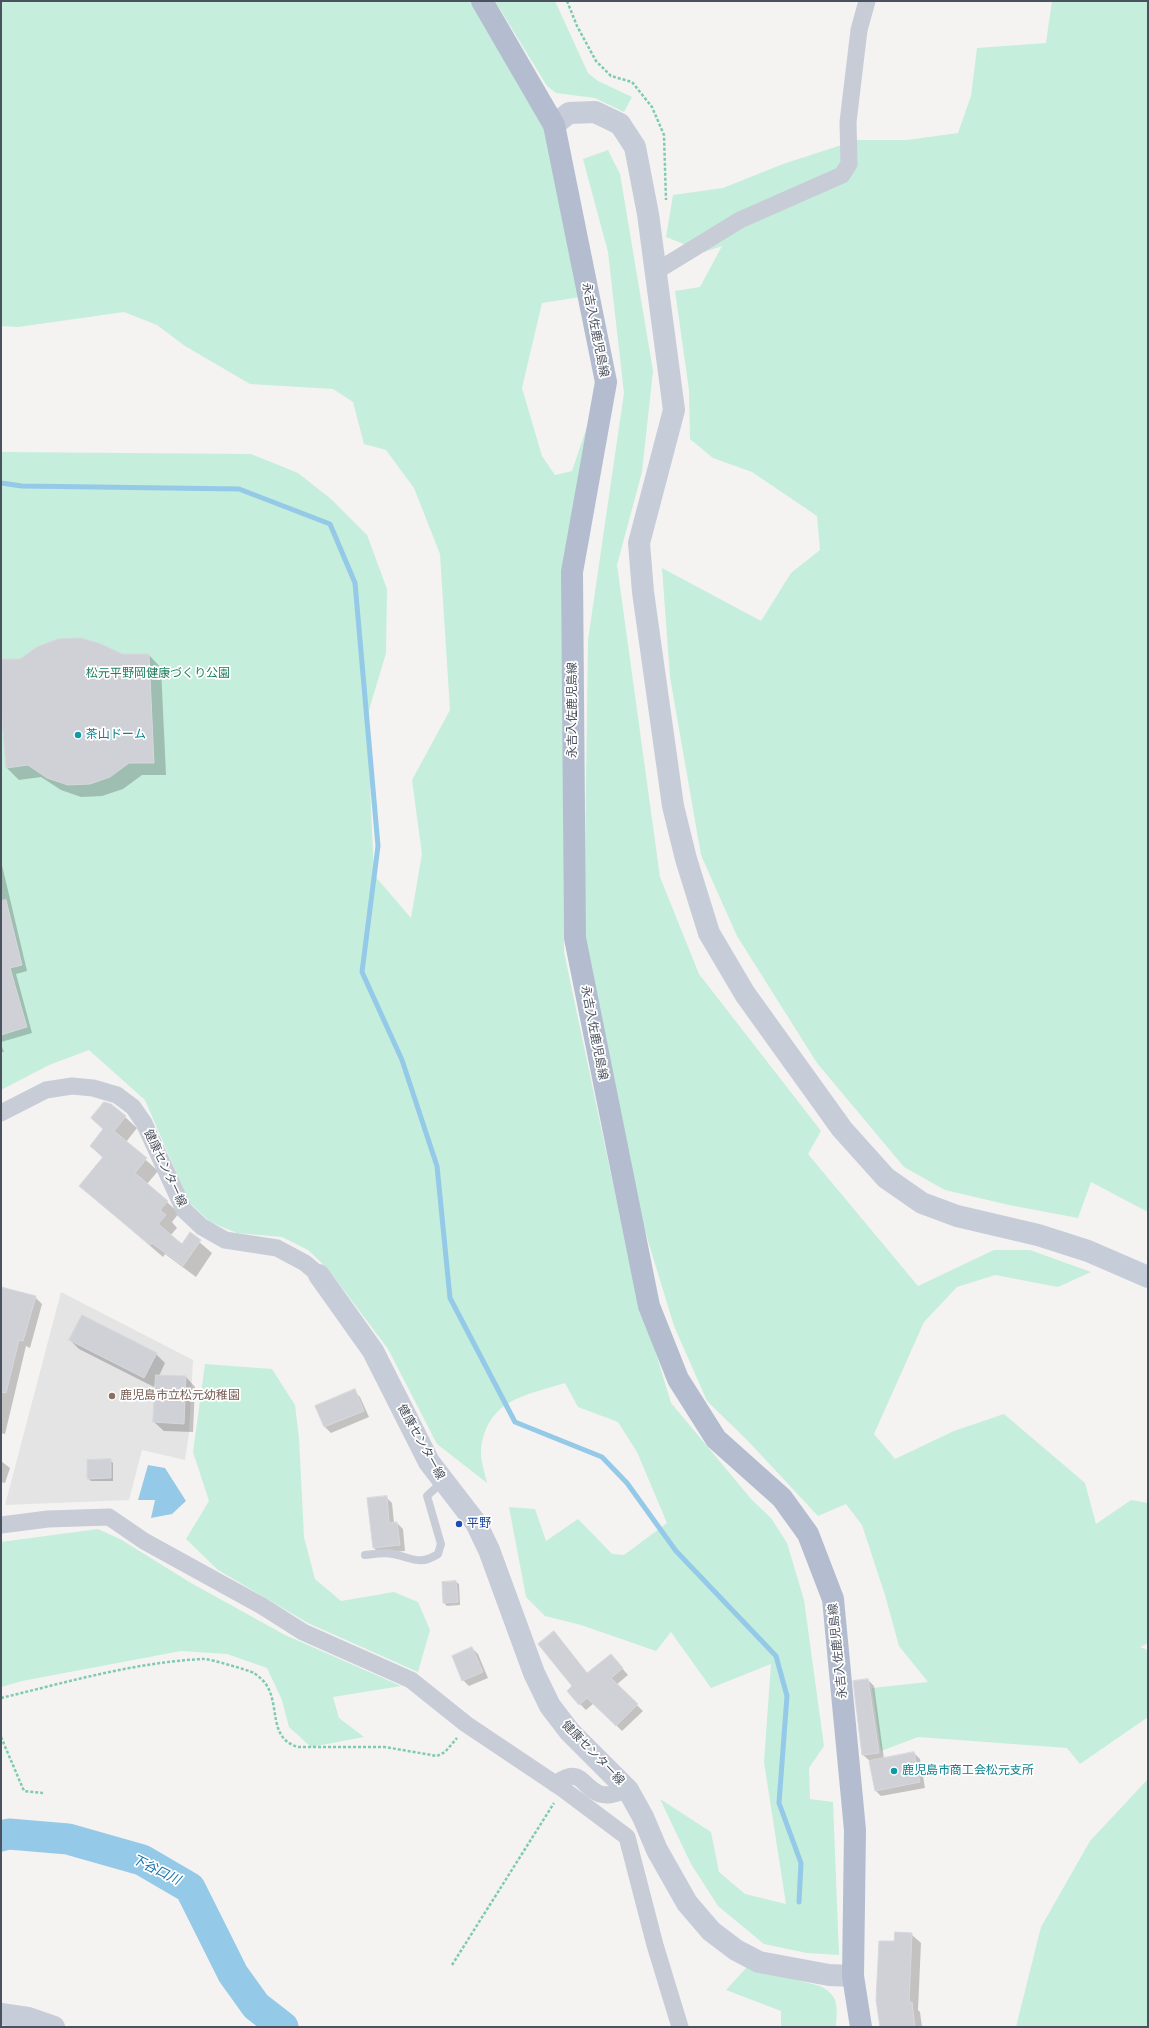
<!DOCTYPE html>
<meta charset="utf-8">
<style>
body{margin:0}
#map{position:relative;width:1149px;height:2028px;overflow:hidden;background:#f4f3f2;font-family:"IBM Plex Sans",sans-serif}
canvas{display:block}
.frame{position:absolute;inset:0;border:2px solid #4b525f;pointer-events:none}
</style>
<div id="map">
<canvas width="1149" height="2028"></canvas>
<div class="frame"></div>
</div>
<script>
const ctx = document.querySelector('canvas').getContext('2d');
ctx.lineJoin = 'round';
function fillPath(path, color) {
  ctx.fillStyle = color;
  ctx.fill(path, 'evenodd');
}
function stroke(path, color, width, dash) {
  ctx.strokeStyle = color;
  ctx.lineWidth = width;
  ctx.lineCap = dash ? 'butt' : 'round';
  ctx.setLineDash(dash || []);
  ctx.stroke(path);
}
function write(font, color, halo, rows, align = 'center') {
  ctx.font = font + ' "IBM Plex Sans","Noto Sans JP",sans-serif';
  ctx.lineWidth = 3.5;
  ctx.setLineDash([]);
  ctx.textBaseline = 'middle';
  ctx.strokeStyle = halo;
  ctx.fillStyle = color;
  for (const [text, x, y, turn = 0] of rows) {
    ctx.save();
    ctx.translate(x, y);
    ctx.rotate((+turn || 0) * Math.PI / 180);
    ctx.textAlign = isNaN(turn) ? turn : align;
    if (halo) ctx.strokeText(text, 0, 0);
    ctx.fillText(text, 0, 0);
    ctx.restore();
  }
}
fillPath(new Path2D(`
 M 61,1292 L 193,1360 L 189,1433 L 185,1460 L 142,1450 L 129,1500 L 5,1505 Z`), '#e5e4e4');
fillPath(new Path2D(`
 M 1,1 L 471,1 L 480,12 L 544,125 L 580,297 L 542,303 L 522,388 L 542,456 L 555,475 L 572,471 L 597,397 L 563,711 L 564,952 L 632,1274 L 671,1403 L 752,1500 L 771,1518 L 787,1543 L 804,1600 L 824,1746 L 809,1768 L 810,1799 L 833,1802 L 839,1955 L 807,1953 L 764,1944 L 718,1906 L 691,1864 L 660,1799 L 711,1832 L 719,1872 L 745,1894 L 786,1904 L 764,1762 L 771,1664 L 711,1688 L 671,1632 L 656,1651 L 581,1625 L 545,1616 L 526,1597 L 509,1507 L 535,1509 L 546,1541 L 578,1519 L 612,1554 L 624,1555 L 667,1523 L 637,1452 L 618,1422 L 578,1407 L 565,1383 C 524,1396 488,1399 481,1449 C 480,1459 485,1473 487,1483 L 437,1444 L 388,1349 L 328,1269 L 308,1250 L 282,1237 L 237,1233 L 210,1222 L 189,1202 L 145,1100 L 89,1050 L 49,1065 L 1,1090 L 1,452 L 251,454 L 298,473 L 331,499 L 367,535 L 387,589 L 386,653 L 367,717 L 374,875 L 411,918 L 422,854 L 412,780 L 450,710 L 440,554 L 414,488 L 386,450 L 364,444 L 353,402 L 333,389 L 250,384 L 185,346 L 157,325 L 124,312 L 18,327 L 1,326 Z
 M 495,1 L 555,1 L 588,73 L 598,81 L 632,97 L 624,112 L 595,98 L 556,93 L 547,86 Z
 M 1052,1 L 1148,1 L 1148,1212 L 1091,1182 L 1078,1218 L 1009,1205 L 945,1190 L 904,1167 L 817,1063 L 737,936 L 701,855 L 670,677 L 662,568 L 761,621 L 791,573 L 820,550 L 817,516 L 752,472 L 713,458 L 690,439 L 689,390 L 675,291 L 700,287 L 722,246 L 704,252 L 666,237 L 673,195 L 723,188 L 783,164 L 857,140 L 907,140 L 958,133 L 971,96 L 977,48 L 1046,43 Z
 M 608,150 L 620,174 L 653,371 L 642,472 L 617,565 L 660,877 L 699,974 L 821,1131 L 808,1154 L 918,1286 L 994,1250 L 1030,1250 L 1091,1272 L 1058,1287 L 995,1275 L 957,1287 L 924,1322 L 874,1434 L 895,1459 L 954,1431 L 1004,1414 L 1085,1483 L 1096,1524 L 1131,1500 L 1148,1503 L 1148,1643 L 1140,1647 L 1148,1650 L 1148,1717 L 1080,1764 L 1067,1748 L 918,1737 L 881,1751 L 872,1688 L 928,1682 L 899,1646 L 885,1595 L 862,1525 L 846,1504 L 818,1516 L 748,1441 L 707,1401 L 674,1326 L 635,1198 L 584,929 L 588,640 L 624,393 L 608,252 L 583,159 Z
 M 205,1364 L 272,1369 L 295,1405 L 299,1438 L 304,1537 L 315,1579 L 341,1601 L 394,1592 L 418,1602 L 430,1630 L 418,1672 L 308,1623 L 218,1570 L 186,1539 L 209,1501 L 193,1452 Z
 M 98,1529 L 120,1539 L 191,1583 L 285,1635 L 401,1686 L 333,1697 L 339,1718 L 364,1737 L 311,1747 L 289,1727 L 282,1700 L 267,1668 L 227,1654 L 181,1651 L 22,1681 L 1,1687 L 1,1542 Z
 M 1148,1779 L 1148,2027 L 1016,2027 L 1041,1927 L 1090,1841 Z
 M 747,1967 L 820,1986 C 840,1996 837,2008 836,2027 L 781,2027 L 781,2011 L 726,1990 Z`), '#c5eedc');
fillPath(new Path2D(`
 M 148,1465 L 165,1468 L 186,1501 L 172,1514 L 151,1518 L 155,1500 L 138,1500 Z`), '#95c9e8');
fillPath(new Path2D(`
 M 122,655 L 149,655 L 161,668 L 166,775 L 142,775 L 123,789 L 102,796 L 81,797 L 61,790 L 41,777 L 19,780 L 7,768 L 1,694 L 1,660 Z
 M 1,861 L 27,971 L 16,974 L 32,1033 L 1,1042 Z
 M 1,1044 L 4,1052 L 1,1052 Z
 M 125,1117 L 137,1128 L 126,1142 L 158,1171 L 147,1184 L 179,1213 L 172,1222 L 177,1228 L 170,1236 L 182,1245 L 190,1234 L 212,1253 L 196,1277 L 165,1254 L 163,1257 L 80,1186 L 103,1158 L 91,1146 L 104,1130 L 92,1118 Z
 M 1,1288 L 35,1297 L 42,1304 L 30,1348 L 26,1346 L 5,1434 L 1,1433 Z
 M 70,1340 L 156,1354 L 165,1363 L 159,1376 L 186,1377 L 195,1387 L 193,1432 L 164,1431 L 154,1422 L 157,1380 L 154,1387 L 79,1349 Z
 M 354,1391 L 360,1397 L 369,1417 L 331,1433 L 325,1427 L 317,1406 Z
 M 110,1460 L 113,1463 L 113,1481 L 91,1481 L 88,1478 Z
 M 1,1461 L 10,1468 L 5,1483 L 1,1482 Z
 M 386,1497 L 392,1503 L 394,1523 L 397,1523 L 403,1529 L 405,1551 L 379,1553 L 373,1547 Z
 M 456,1582 L 459,1584 L 460,1605 L 447,1606 L 444,1603 Z
 M 554,1632 L 588,1674 L 616,1661 L 628,1675 L 616,1685 L 643,1711 L 622,1731 L 594,1703 L 586,1710 L 580,1704 Z
 M 472,1648 L 478,1654 L 488,1678 L 469,1686 L 463,1680 Z
 M 868,1680 L 874,1686 L 884,1759 L 914,1753 L 920,1759 L 925,1788 L 881,1796 L 875,1790 L 870,1761 L 863,1755 L 854,1681 Z
 M 911,1934 L 921,1943 L 918,2010 L 920,2012 L 922,2027 L 881,2027 Z`), '#0003');
stroke(new Path2D(`
 M 1,483 L 22,486 L 239,489 L 330,524 L 355,583 L 378,846 L 362,972 L 402,1060 L 437,1166 L 450,1298 L 515,1422 L 602,1457 L 627,1483 L 676,1551 L 776,1656 L 787,1696 L 779,1803 L 801,1863 L 799,1902`), '#95c9e8', 5);
stroke(new Path2D(`
 M 1,1836 L 9,1834 L 68,1839 L 142,1860 L 190,1888 L 233,1974 L 256,2006 L 283,2027`), '#95c9e8', 31);
const building = new Path2D(`
 M 81,638 L 101,644 L 122,654 L 149,654 L 154,763 L 129,763 L 110,777 L 90,784 L 68,785 L 47,778 L 28,765 L 6,768 L 1,707 L 1,659 L 20,659 L 37,647 L 58,639 Z
 M 6,900 L 22,965 L 10,968 L 27,1027 L 1,1035 L 1,901 Z
 M 104,1102 L 111,1104 L 126,1116 L 114,1131 L 147,1158 L 135,1173 L 168,1201 L 160,1210 L 166,1215 L 158,1224 L 182,1244 L 190,1232 L 201,1240 L 183,1266 L 152,1243 L 150,1245 L 79,1186 L 103,1157 L 90,1146 L 103,1129 L 91,1118 Z
 M 1,1287 L 36,1296 L 23,1341 L 19,1340 L 6,1393 L 1,1392 Z
 M 82,1315 L 157,1353 L 144,1378 L 69,1340 Z
 M 156,1375 L 186,1376 L 184,1424 L 153,1422 Z
 M 355,1389 L 364,1411 L 324,1427 L 315,1406 Z
 M 111,1459 L 111,1478 L 87,1479 L 87,1460 Z
 M 387,1496 L 389,1523 L 397,1522 L 400,1545 L 373,1548 L 367,1498 Z
 M 456,1581 L 458,1602 L 443,1603 L 442,1582 Z
 M 554,1631 L 587,1673 L 611,1654 L 623,1668 L 611,1678 L 638,1704 L 616,1726 L 587,1698 L 579,1705 L 567,1691 L 572,1686 L 538,1644 Z
 M 472,1647 L 483,1672 L 462,1681 L 452,1656 Z
 M 868,1679 L 879,1753 L 862,1755 L 853,1681 Z
 M 914,1752 L 920,1782 L 875,1791 L 869,1761 Z
 M 895,1932 L 912,1933 L 909,2003 L 912,2002 L 915,2027 L 880,2027 L 876,2000 L 879,1941 L 894,1941 Z`);
fillPath(building, '#d0d1d6');
stroke(building, '#d7d8dd', 1);
stroke(new Path2D(`
 M 567,1 L 577,26 L 596,61 L 611,76 L 632,82 L 652,107 L 664,135 L 666,200
 M 1,1698 C 68,1682 135,1662 204,1659 C 210,1659 248,1670 254,1673 C 257,1675 263,1680 265,1683 C 281,1704 267,1738 298,1747 L 385,1747 L 437,1756 L 445,1752 L 457,1738
 M 1,1737 L 24,1791 L 43,1793
 M 452,1965 L 554,1803`), '#7fcab2', 2.5, [3, 2]);
stroke(new Path2D(`
 M 365,1555 C 374,1554 385,1552 393,1554 C 413,1558 419,1566 438,1554 L 441,1544 L 427,1496 L 443,1481`), '#c7ccd6', 8);
stroke(new Path2D(`
 M 655,272 L 740,220 L 842,175 L 849,164 L 848,122 L 859,30 L 867,1
 M 1,1113 L 46,1090 L 72,1086 L 93,1088 L 117,1095 L 133,1107 L 144,1123 L 184,1210 L 202,1227 L 225,1240 L 277,1248 L 305,1263 L 319,1275
 M 1,1525 L 48,1519 L 109,1517 L 144,1541 L 262,1606 L 303,1632 L 411,1680 L 466,1724 L 563,1789 L 627,1837 L 655,1945 L 680,2027
 M 555,1784 C 582,1765 580,1786 600,1794 C 609,1797 620,1792 628,1790`), '#c7ccd6', 17);
stroke(new Path2D(`
 M 554,125 L 569,113 L 595,112 L 620,124 L 635,147 L 648,214 L 674,410 L 639,543 L 643,592 L 673,806 L 686,859 L 709,933 L 745,994 L 842,1129 L 886,1178 L 922,1203 L 957,1216 L 1038,1235 L 1088,1251 L 1148,1277
 M 319,1275 L 373,1351 L 429,1462 L 476,1523 L 489,1550 L 534,1673 L 550,1706 L 570,1732 L 628,1790 L 643,1817 L 657,1850 L 687,1903 L 711,1931 L 736,1950 L 759,1962 L 829,1975 L 853,1976
 M 1,2014 L 28,2018 L 54,2027`), '#c7ccd9', 22);
stroke(new Path2D(`
 M 482,1 L 554,125 L 606,382 L 572,572 L 575,938 L 649,1306 L 678,1379 L 716,1439 L 782,1498 L 808,1534 L 833,1599 L 855,1830 L 853,1976 L 861,2027`), '#b4bdcf', 22);
for (const [x, y, r, color] of [
 [78,735,4,"#0f9aa8"],
 [112,1396,4,"#8d6e63"],
 [459,1524,4,"#1a4fb4"],
 [894,1771,4,"#0f9aa8"]
]) {
  const dot = new Path2D();
  dot.arc(x, y, r, 0, 2 * Math.PI);
  ctx.fillStyle = color;
  ctx.fill(dot);
  stroke(dot, '#fff', 1.5);
}
write('12px', '#4b525f', '#fff', [
 ["永吉入佐鹿児島線",595,330,79],
 ["永吉入佐鹿児島線",573,710,-90],
 ["永吉入佐鹿児島線",594,1033,79],
 ["健康センター線",165,1168,65],
 ["健康センター線",421,1442,61],
 ["永吉入佐鹿児島線",838,1651,-96],
 ["健康センター線",593,1753,46]
]);
write('12px', '#1e7e5e', '#fff', [
 ["松元平野岡健康づくり公園",158,674]
]);
write('12px', '#0d838f', '#fff', [
 ["茶山ドーム",86,735],
 ["鹿児島市商工会松元支所",902,1771]
], 'left');
write('12px', '#785e54', '#fff', [
 ["鹿児島市立松元幼稚園",120,1396]
], 'left');
write('12px', '#164399', '#fff', [
 ["平野",467,1524]
], 'left');
write('italic 13px', '#1670a7', '#fff', [
 ["下谷口川",156,1870,26]
]);
</script>
